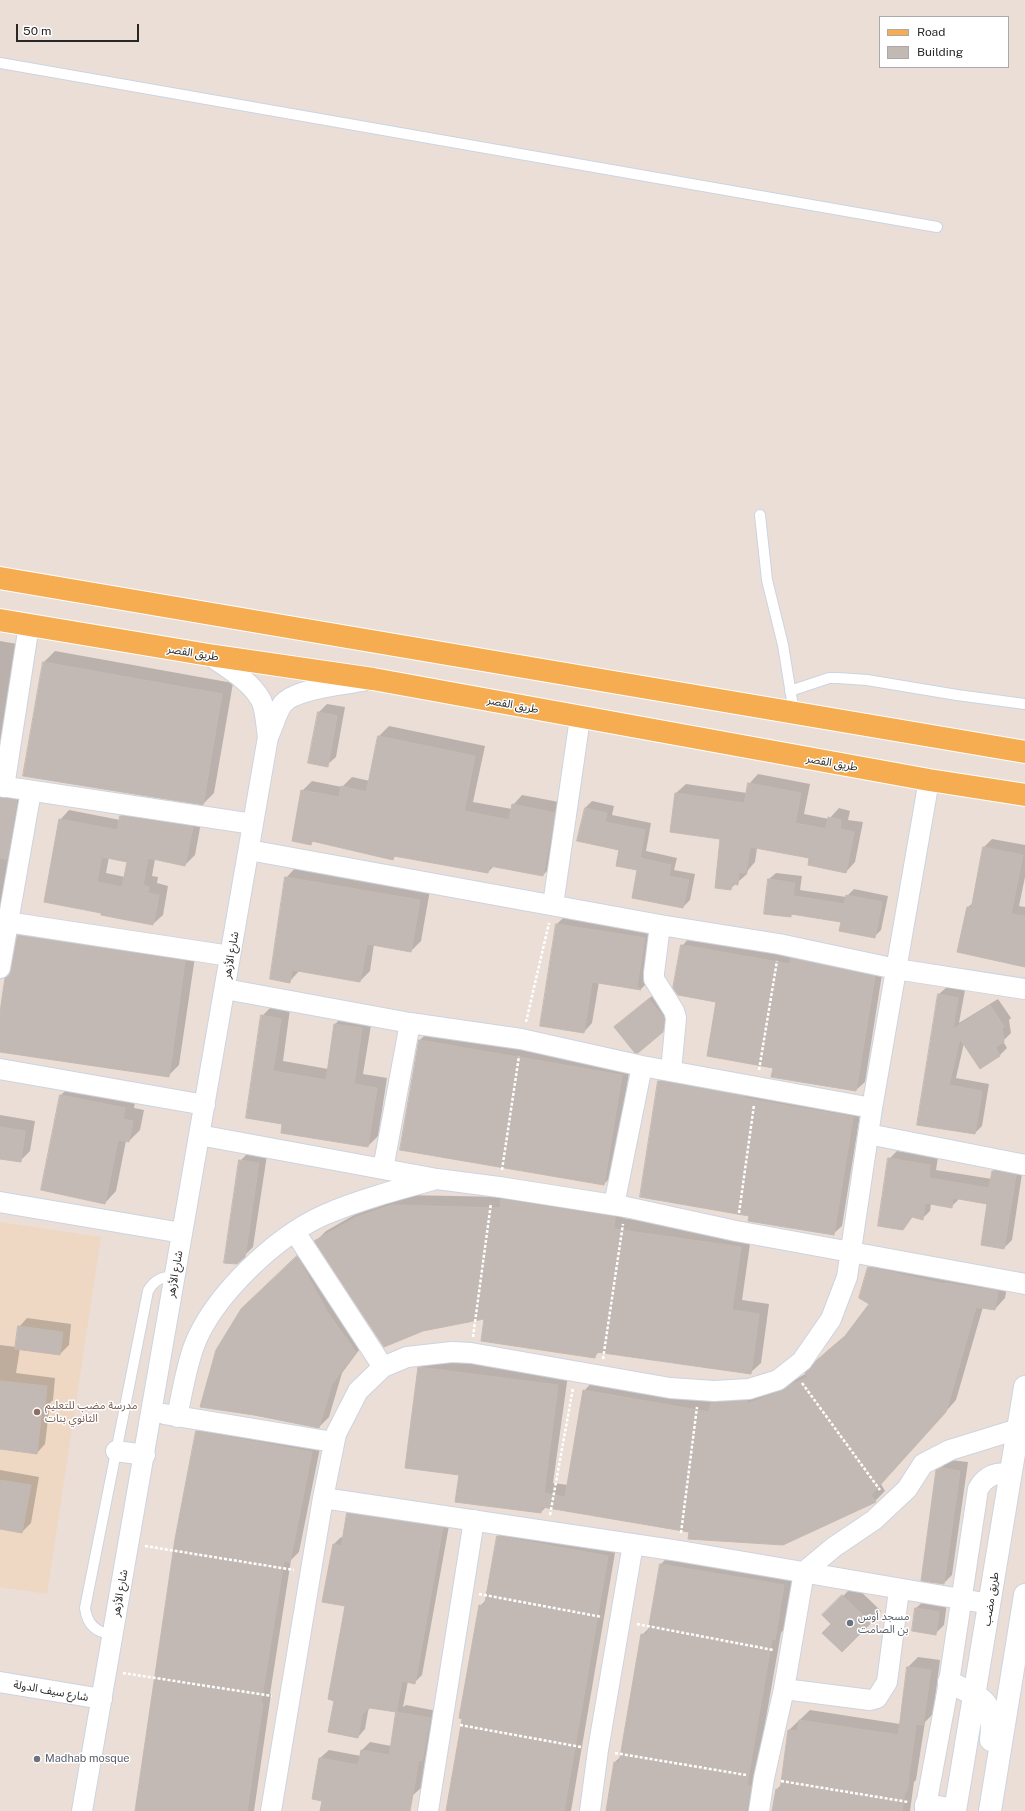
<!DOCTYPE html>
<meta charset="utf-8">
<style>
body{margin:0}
#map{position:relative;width:1025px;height:1811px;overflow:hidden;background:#eaded7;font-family:"Public Sans",sans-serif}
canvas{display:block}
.legend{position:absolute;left:879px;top:16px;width:130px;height:52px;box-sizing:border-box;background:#fff;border:1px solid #a9a9a9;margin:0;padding:5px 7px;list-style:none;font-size:12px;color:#272727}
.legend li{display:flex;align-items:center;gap:8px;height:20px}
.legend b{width:20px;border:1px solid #a9a9a9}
.scale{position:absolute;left:16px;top:24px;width:123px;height:18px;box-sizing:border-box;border:2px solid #272727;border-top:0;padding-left:5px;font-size:12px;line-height:14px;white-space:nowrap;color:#272727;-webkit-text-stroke:3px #fff;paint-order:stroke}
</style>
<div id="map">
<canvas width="1025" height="1811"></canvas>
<ul class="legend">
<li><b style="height:5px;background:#f6ac50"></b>Road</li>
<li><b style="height:11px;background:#c2b8b4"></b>Building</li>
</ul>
<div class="scale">50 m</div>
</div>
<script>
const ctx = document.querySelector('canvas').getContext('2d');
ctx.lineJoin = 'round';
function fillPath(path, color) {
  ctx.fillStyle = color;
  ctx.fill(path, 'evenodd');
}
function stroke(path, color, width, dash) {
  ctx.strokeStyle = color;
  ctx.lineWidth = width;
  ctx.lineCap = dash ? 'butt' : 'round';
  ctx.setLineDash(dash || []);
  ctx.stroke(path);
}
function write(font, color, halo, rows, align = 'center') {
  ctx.font = font + ' "Public Sans","Noto Sans Arabic",sans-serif';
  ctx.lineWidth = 3;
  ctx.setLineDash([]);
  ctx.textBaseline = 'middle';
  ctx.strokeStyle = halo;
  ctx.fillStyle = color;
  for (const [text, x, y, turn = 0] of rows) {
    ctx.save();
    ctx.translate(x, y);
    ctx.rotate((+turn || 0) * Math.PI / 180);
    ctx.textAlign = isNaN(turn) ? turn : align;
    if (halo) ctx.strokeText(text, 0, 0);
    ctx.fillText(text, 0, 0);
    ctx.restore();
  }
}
fillPath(new Path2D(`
 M 0,1222 L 101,1237 L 47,1594 L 0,1587 Z`), '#eed8c4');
fillPath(new Path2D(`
 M 0,641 L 23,645 L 0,771 Z
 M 55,651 L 233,683 L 214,793 L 203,804 L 44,662 Z
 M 327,704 L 345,707 L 336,757 L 327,765 L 319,712 Z
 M 389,726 L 485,746 L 473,802 L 512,809 L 513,805 L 522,795 L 564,803 L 553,865 L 543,875 L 494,866 L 488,872 L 396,855 L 393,859 L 314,840 L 311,844 L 302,791 L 312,781 L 342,787 L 352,777 L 370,781 L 379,736 Z
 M 758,774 L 810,784 L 804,814 L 829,819 L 839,808 L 850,811 L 848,820 L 863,822 L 855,862 L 846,872 L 810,858 L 757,848 L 755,862 L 748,870 L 747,874 L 730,889 L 721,839 L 676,793 L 686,784 L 747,793 L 749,784 Z
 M 0,781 L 28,789 L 9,898 L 0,907 Z
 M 592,801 L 614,806 L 612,815 L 651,823 L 646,851 L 677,858 L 674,870 L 695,874 L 690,900 L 683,907 L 638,869 L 621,850 L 585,808 Z
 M 130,806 L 202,817 L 195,855 L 185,865 L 155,859 L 152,876 L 158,877 L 157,883 L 168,886 L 163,915 L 153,924 L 102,914 L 60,820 L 69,810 L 120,820 L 121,816 ZM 109,857 L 128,861 L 125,877 L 106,873 Z
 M 992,839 L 1025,845 L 1025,877 L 1019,906 L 1025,907 L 1025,965 L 958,951 L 968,907 L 973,903 L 984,847 Z
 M 296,867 L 430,890 L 421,941 L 411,951 L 374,944 L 370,971 L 360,981 L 300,970 L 290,981 L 286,878 Z
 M 776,873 L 802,876 L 800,890 L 846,897 L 854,889 L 888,896 L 881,930 L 874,937 L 842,921 L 793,914 L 790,916 L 769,879 Z
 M 565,916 L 652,930 L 649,981 L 641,989 L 599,982 L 592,1023 L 584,1032 L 557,924 Z
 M 30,924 L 196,950 L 179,1065 L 168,1076 L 0,1051 L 0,1019 L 18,936 Z
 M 690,937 L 883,968 L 865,1082 L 856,1090 L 774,1067 L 717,1001 L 682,946 Z
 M 947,987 L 965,990 L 959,1023 L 998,999 L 1011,1018 L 1009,1020 L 1011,1033 L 1003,1041 L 1007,1048 L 1000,1055 L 980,1068 L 964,1043 L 956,1078 L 989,1084 L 982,1126 L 975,1133 L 918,1124 L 939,994 Z
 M 660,989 L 674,1020 L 662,1031 L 616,1027 Z
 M 272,1006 L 290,1009 L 283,1061 L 328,1069 L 335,1024 L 346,1014 L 372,1019 L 363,1074 L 387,1078 L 378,1136 L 368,1146 L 284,1123 L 247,1117 L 262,1016 Z
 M 428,1032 L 630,1067 L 612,1176 L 604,1184 L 420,1040 Z
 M 668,1073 L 861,1109 L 842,1226 L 833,1234 L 750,1215 L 641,1196 L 659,1081 Z
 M 72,1084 L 136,1097 L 134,1108 L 144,1110 L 140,1130 L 129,1141 L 126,1141 L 116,1191 L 105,1203 L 61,1095 Z
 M 0,1115 L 35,1121 L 30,1151 L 20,1161 L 0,1158 Z
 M 897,1151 L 938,1157 L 936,1170 L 992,1179 L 993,1171 L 1001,1163 L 1023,1167 L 1012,1240 L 1004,1248 L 988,1203 L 960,1198 L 951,1207 L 931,1204 L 930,1211 L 922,1219 L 913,1216 L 902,1229 L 889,1159 Z
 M 249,1152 L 267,1155 L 253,1247 L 237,1263 L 240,1161 Z
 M 403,1195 L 504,1197 L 625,1207 L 623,1218 L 751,1237 L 742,1300 L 769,1304 L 761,1363 L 750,1373 L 599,1352 L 594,1357 L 485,1318 L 316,1241 L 326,1231 L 368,1207 Z
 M 308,1247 L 365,1342 L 342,1373 L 329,1417 L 319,1427 L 253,1299 Z
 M 880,1257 L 1008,1281 L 1005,1298 L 995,1309 L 983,1307 L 956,1400 L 881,1484 L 885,1491 L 875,1501 L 690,1531 L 546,1507 L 541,1512 L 460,1474 L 419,1368 L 430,1357 L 568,1375 L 553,1483 L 568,1485 L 584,1391 L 594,1380 L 714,1400 L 793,1381 L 807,1373 L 828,1350 L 850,1332 L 870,1304 L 869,1268 Z
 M 27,1318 L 71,1324 L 69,1345 L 60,1354 L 20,1348 L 16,1373 L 55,1378 L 53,1400 L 50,1403 L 45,1444 L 37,1453 L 0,1448 L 0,1345 L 16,1347 L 19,1327 Z
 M 206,1422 L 321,1443 L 299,1552 L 291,1560 L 270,1694 L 271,1694 L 254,1811 L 136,1811 L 197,1431 Z
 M 950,1460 L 968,1462 L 952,1575 L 944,1583 L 937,1471 Z
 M 0,1470 L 39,1477 L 31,1523 L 22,1532 L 0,1528 Z
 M 356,1506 L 450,1520 L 422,1675 L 414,1683 L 408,1681 L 403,1707 L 406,1705 L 437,1711 L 430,1752 L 426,1755 L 421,1788 L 412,1796 L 403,1811 L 321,1811 L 323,1800 L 313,1798 L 320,1758 L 329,1750 L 361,1756 L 362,1750 L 370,1742 L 391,1746 L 398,1712 L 369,1706 L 365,1729 L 358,1737 L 335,1700 L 346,1605 L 333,1545 L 341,1537 L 344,1538 L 348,1514 Z
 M 507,1527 L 616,1547 L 571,1811 L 447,1811 L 463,1718 L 480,1606 L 487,1599 L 498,1536 Z
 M 671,1554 L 793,1575 L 784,1629 L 781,1633 L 756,1775 L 754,1811 L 607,1811 L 615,1762 L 621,1756 L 642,1635 L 650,1627 L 661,1564 Z
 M 854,1585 L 881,1611 L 842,1651 L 832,1624 L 824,1615 Z
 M 925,1600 L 947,1603 L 944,1625 L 935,1634 L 916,1608 Z
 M 918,1657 L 940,1660 L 933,1714 L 925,1722 L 916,1780 L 914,1782 L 910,1811 L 773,1811 L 776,1790 L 781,1785 L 789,1730 L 810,1710 L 900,1724 L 908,1667 Z`), '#0003');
const building = new Path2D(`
 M 43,662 L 222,694 L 203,805 L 23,776 Z
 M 318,712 L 337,716 L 328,767 L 308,763 Z
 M 378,736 L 475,756 L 464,811 L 509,820 L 512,804 L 555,813 L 543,876 L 490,866 L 488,873 L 394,856 L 393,860 L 312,841 L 311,845 L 292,841 L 301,790 L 339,797 L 341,786 L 366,792 Z
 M 748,783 L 801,793 L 795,823 L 826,829 L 828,817 L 841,820 L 840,829 L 854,832 L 846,873 L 808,865 L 809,858 L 750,847 L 746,873 L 739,872 L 738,885 L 732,884 L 731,890 L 715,888 L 720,839 L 670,832 L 675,793 L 744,803 Z
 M 0,798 L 17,800 L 7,859 L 0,858 Z
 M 585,808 L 607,813 L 605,822 L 645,830 L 640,858 L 671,865 L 669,876 L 650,873 L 689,880 L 683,908 L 632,898 L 637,870 L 616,866 L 619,850 L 577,841 Z
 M 120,816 L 193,827 L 185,866 L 148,858 L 143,885 L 149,887 L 148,893 L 159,895 L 153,925 L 101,915 L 101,913 L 44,902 L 59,819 L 117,830 ZM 102,857 L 127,862 L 122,887 L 97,882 Z
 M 983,847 L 1023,855 L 1011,914 L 1025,916 L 1025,967 L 957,952 L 967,907 L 971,908 Z
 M 285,877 L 420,900 L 411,952 L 367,944 L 360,982 L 292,970 L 290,983 L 270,979 Z
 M 768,879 L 795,883 L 793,896 L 844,904 L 846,895 L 882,902 L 875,938 L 839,931 L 841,922 L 791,914 L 791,917 L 764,914 Z
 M 556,924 L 645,938 L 637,986 L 641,990 L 592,982 L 584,1033 L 540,1026 Z
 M 17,935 L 185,961 L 169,1077 L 0,1052 L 0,1012 L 5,978 L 9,975 L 11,970 Z
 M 681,945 L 790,964 L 791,958 L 875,976 L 856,1091 L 771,1077 L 773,1068 L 707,1056 L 716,1002 L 678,995 L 673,988 Z
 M 938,994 L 958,998 L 953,1029 L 990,1005 L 1004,1027 L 1002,1028 L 1004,1042 L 995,1047 L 1000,1056 L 980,1069 L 960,1039 L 949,1085 L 982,1091 L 975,1134 L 917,1125 Z
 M 649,999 L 664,1018 L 663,1032 L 638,1053 L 635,1053 L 614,1027 Z
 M 261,1015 L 281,1019 L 273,1071 L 326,1080 L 334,1024 L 362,1028 L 354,1084 L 377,1088 L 368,1147 L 281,1133 L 282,1124 L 246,1118 Z
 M 419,1040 L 622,1075 L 604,1185 L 400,1150 Z
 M 658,1081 L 744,1096 L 744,1098 L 853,1117 L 834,1235 L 748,1221 L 749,1216 L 640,1197 Z
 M 60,1095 L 125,1108 L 123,1119 L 133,1121 L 129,1142 L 118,1140 L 105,1204 L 41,1190 Z
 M 0,1127 L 25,1131 L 21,1162 L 0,1159 Z
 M 888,1158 L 930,1165 L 929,1178 L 989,1188 L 992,1171 L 1016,1175 L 1004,1249 L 981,1245 L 987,1204 L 953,1198 L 952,1208 L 925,1203 L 923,1220 L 912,1217 L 903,1230 L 878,1226 Z
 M 239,1160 L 259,1163 L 245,1257 L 237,1264 L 224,1263 Z
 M 501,1199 L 615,1217 L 614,1229 L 741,1247 L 732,1310 L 759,1314 L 751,1374 L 596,1352 L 595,1358 L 481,1341 L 484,1319 L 423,1331 L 384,1347 L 314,1241 L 357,1217 L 392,1205 L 500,1208 Z
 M 297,1256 L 328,1313 L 356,1352 L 332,1384 L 319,1428 L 254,1415 L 200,1407 L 216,1350 L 241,1309 Z
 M 868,1267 L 944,1284 L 944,1283 L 998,1291 L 995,1310 L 976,1307 L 946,1412 L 871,1495 L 876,1502 L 783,1545 L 688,1539 L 689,1532 L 542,1507 L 541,1513 L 455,1502 L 459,1475 L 405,1468 L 418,1367 L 558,1385 L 544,1493 L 565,1497 L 583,1390 L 709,1412 L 711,1402 L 747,1401 L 747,1404 L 782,1391 L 790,1385 L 808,1377 L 805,1373 L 817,1360 L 845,1336 L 869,1304 L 859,1298 Z
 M 18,1326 L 63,1332 L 60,1355 L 15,1349 Z
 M 0,1381 L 47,1386 L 45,1409 L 42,1409 L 37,1454 L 0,1449 Z
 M 196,1431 L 312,1452 L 290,1562 L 284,1561 L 261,1703 L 263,1703 L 247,1811 L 135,1811 L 175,1539 Z
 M 941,1468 L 960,1471 L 944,1584 L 921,1581 L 936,1470 Z
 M 0,1480 L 31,1485 L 22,1533 L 0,1529 Z
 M 347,1513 L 443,1527 L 415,1684 L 402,1681 L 396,1712 L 370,1708 L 362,1714 L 358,1738 L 328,1732 L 334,1701 L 328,1699 L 345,1606 L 322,1602 L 333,1544 L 341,1546 Z
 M 497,1536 L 608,1556 L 564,1811 L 446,1811 L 462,1719 L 459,1718 L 479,1605 L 484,1606 Z
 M 660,1564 L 784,1585 L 775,1640 L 772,1639 L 747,1785 L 751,1786 L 746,1811 L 606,1811 L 614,1762 L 619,1763 L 641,1634 L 647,1635 Z
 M 842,1595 L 871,1623 L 842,1652 L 822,1633 L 831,1624 L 822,1615 Z
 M 915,1608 L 939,1612 L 936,1635 L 912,1631 Z
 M 907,1667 L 931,1670 L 923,1725 L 916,1724 L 907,1791 L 905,1791 L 902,1811 L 772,1811 L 776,1789 L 780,1790 L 788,1730 L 797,1731 L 799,1720 L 898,1735 Z
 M 396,1712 L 430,1718 L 422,1761 L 419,1760 L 410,1811 L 320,1811 L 322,1801 L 312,1799 L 319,1758 L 358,1765 L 361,1750 L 389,1755 Z`);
fillPath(building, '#c2b8b4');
stroke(building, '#c5bab1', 1);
const service = new Path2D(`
 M 0,63 L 937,227
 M 760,515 L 767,580 L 783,645 L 794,713
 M 790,691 L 829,678 L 838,678 L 867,680 L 957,695 L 1025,704
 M 112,1634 C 96,1633 87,1624 85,1608 L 148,1291 C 154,1280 162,1276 175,1277`);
const minor = new Path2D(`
 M 209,655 C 227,668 250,680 261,700 C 266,710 266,726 268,737
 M 0,786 L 253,824
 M 4,787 L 29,625
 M 249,850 L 660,925 L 779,944 L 896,969 L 1025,989
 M 553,905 L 580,718
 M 0,921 L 230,956
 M 660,925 L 654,973 L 654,979 L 674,1011 L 676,1018 L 671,1071
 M 0,968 L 31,791
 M 225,989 L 410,1023 L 521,1039 L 642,1066 L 872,1108
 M 0,1069 L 205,1105
 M 868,1134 L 1025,1165
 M 199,1135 L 437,1179 L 499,1187 L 626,1207 L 736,1231 L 1025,1284
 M 383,1169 L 410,1023
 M 0,1202 L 182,1233
 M 614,1205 L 642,1066
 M 295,1232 L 383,1367
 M 164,1414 L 333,1442
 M 177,1417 C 182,1393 186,1368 194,1346 C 213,1296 275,1237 324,1215 C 359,1200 396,1190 433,1180
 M 116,1451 L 145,1455
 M 323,1498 L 679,1551 L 990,1604
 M 0,1682 L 102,1699
 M 784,1689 L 870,1700 L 877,1698 L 887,1682 L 899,1590
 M 82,1811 L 268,737 C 273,727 276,714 282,705 C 292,689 345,684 363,681
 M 271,1811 L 323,1498 L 336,1434 L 358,1391 L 383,1367 L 407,1357 L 452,1352 L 471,1353 L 670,1388 L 714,1391 L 749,1389 L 778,1380 L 802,1361 L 831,1319 L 847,1277 L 872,1108 L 929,780
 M 428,1811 L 474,1520
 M 590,1811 L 598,1750 L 633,1544
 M 759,1811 L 764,1778 L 784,1689 L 804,1572 L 834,1547 L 874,1520 L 907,1489 L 923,1464 L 950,1450 L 1018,1429
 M 925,1811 L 949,1682 L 978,1489 C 985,1476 997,1471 1011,1474`);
const secondary = new Path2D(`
 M 949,1682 C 981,1698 996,1700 991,1740
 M 926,1805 L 955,1810
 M 955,1811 L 1025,1387
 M 990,1811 L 1025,1595`);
const primary = new Path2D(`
 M 0,578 L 1025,752
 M 0,620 L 209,655 L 373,679 L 929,780 L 1025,795`);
stroke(service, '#ccd4e1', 12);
stroke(minor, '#ccd4e1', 22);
stroke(secondary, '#ccd4e1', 24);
stroke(primary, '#fff', 24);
stroke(new Path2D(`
 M 526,1022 L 549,923
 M 759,1070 L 777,961
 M 502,1170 L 519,1056
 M 739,1213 L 754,1105
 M 473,1337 L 491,1203
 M 603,1359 L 623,1224
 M 802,1383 L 880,1490
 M 550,1515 L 573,1388
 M 681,1533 L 697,1407
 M 145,1546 L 294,1570
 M 479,1594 L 602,1617
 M 637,1624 L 773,1650
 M 123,1673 L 272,1696
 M 460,1725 L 581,1747
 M 615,1753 L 746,1775
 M 781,1781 L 908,1802`), '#fff', 2.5, [3, 2]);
stroke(service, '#fff', 10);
stroke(minor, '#fff', 20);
stroke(secondary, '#fff', 22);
stroke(primary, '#f6ac50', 22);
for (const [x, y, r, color] of [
 [37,1412,4,"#8d6e63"],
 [850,1623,4,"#6b7280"],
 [37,1759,4,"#6b7280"]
]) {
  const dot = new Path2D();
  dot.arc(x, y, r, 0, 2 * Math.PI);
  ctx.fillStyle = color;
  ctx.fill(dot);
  stroke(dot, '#fff', 1.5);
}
write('11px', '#272727', '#fff', [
 ["طريق القصر",193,653,9],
 ["طريق القصر",513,705,11],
 ["طريق القصر",832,763,10],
 ["شارع الأزهر",231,955,-80],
 ["شارع الأزهر",175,1274,-80],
 ["شارع الأزهر",120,1593,-80],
 ["طريق مضب",991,1599,-81],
 ["شارع سيف الدولة",51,1691,10]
]);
write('11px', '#785e54', '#fff', [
 ["مدرسة مضب للتعليم",45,1406],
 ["الثانوي بنات",45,1419]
], 'left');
write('11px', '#5b616d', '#fff', [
 ["مسجد أوس",858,1617],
 ["بن الصامت",858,1630],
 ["Madhab mosque",45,1759]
], 'left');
</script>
